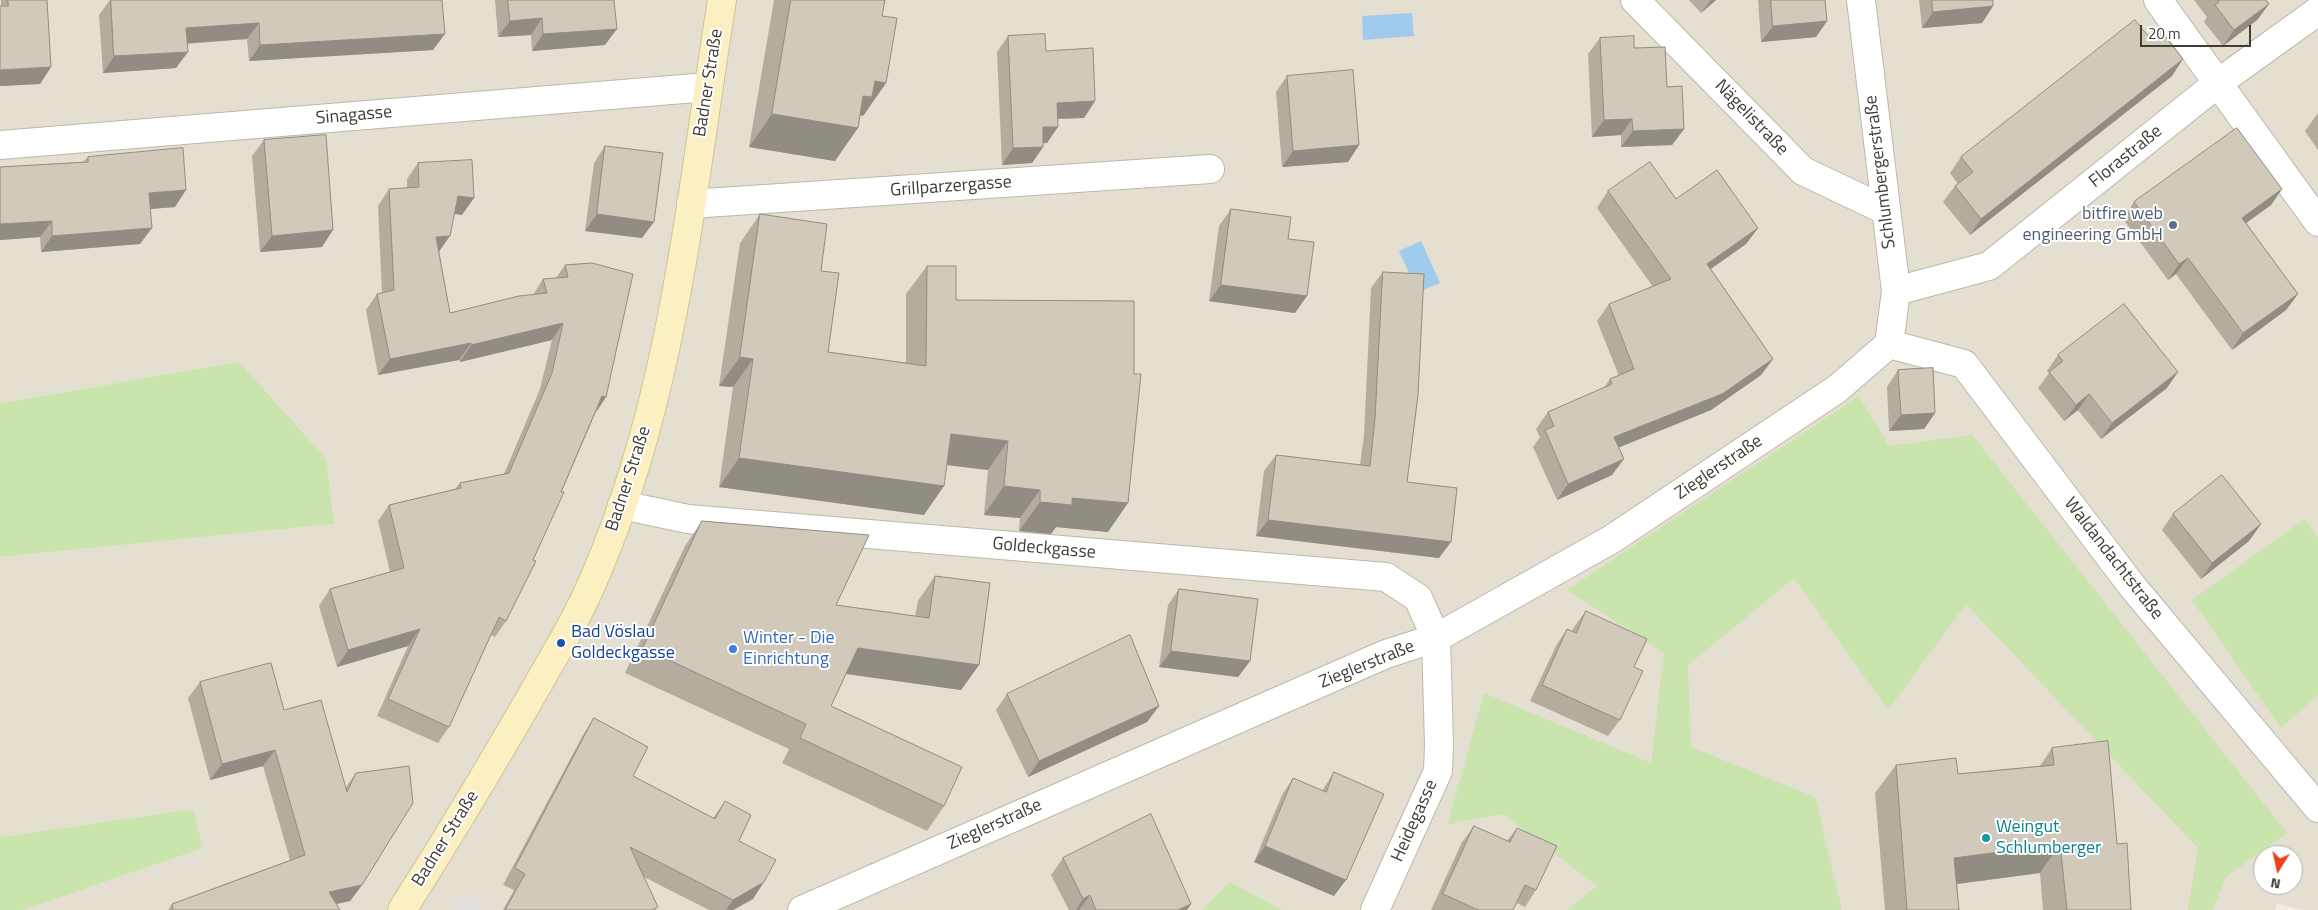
<!DOCTYPE html>
<meta charset="utf-8">
<style>
body{margin:0}
#map{position:relative;width:2318px;height:910px;overflow:hidden;background:#f1ede3;font-family:"Titillium Web",sans-serif}
canvas{display:block}
.north{position:absolute;left:2253px;top:845px;width:50px;height:50px;box-sizing:border-box;background:#fff;border:1px solid #b3b1ae;border-radius:50%;rotate:190deg;font-size:14px;font-weight:700;line-height:20px;text-align:center;color:#423d34}
.north::after{content:'';display:block;margin:auto;width:18px;height:22px;background:#ef411b;clip-path:polygon(50% 0,100% 100%,50% 72%,0 100%)}
.scale{position:absolute;left:2140px;top:25px;width:111px;height:22px;box-sizing:border-box;border:2px solid #423d34;border-top:0;padding-left:6px;font-size:15px;line-height:18px;white-space:nowrap;color:#423d34;-webkit-text-stroke:4px #fff;paint-order:stroke}
</style>
<div id="map">
<canvas width="2318" height="910"></canvas>
<div class="north">N</div>
<div class="scale">20 m</div>
</div>
<script>
const ctx = document.querySelector('canvas').getContext('2d');
ctx.lineJoin = 'round';
function fillPath(path, color) {
  ctx.fillStyle = color;
  ctx.fill(path, 'evenodd');
}
function stroke(path, color, width, dash) {
  ctx.strokeStyle = color;
  ctx.lineWidth = width;
  ctx.lineCap = dash ? 'butt' : 'round';
  ctx.setLineDash(dash || []);
  ctx.stroke(path);
}
function write(font, color, halo, rows, align = 'center') {
  ctx.font = font + ' "Titillium Web",sans-serif';
  ctx.lineWidth = 4;
  ctx.setLineDash([]);
  ctx.textBaseline = 'middle';
  ctx.strokeStyle = halo;
  ctx.fillStyle = color;
  for (const [text, x, y, turn = 0] of rows) {
    ctx.save();
    ctx.translate(x, y);
    ctx.rotate((+turn || 0) * Math.PI / 180);
    ctx.textAlign = isNaN(turn) ? turn : align;
    if (halo) ctx.strokeText(text, 0, 0);
    ctx.fillText(text, 0, 0);
    ctx.restore();
  }
}
fillPath(new Path2D(`
 M 0,0 L 2318,0 L 2318,910 L 2304,910 L 2277,904 L 2275,910 L 23,910 L 203,848 L 192,809 L 0,837 L 0,557 L 334,524 L 239,362 L 0,403 ZM 2263,855 L 2293,855 L 2293,885 L 2263,885 Z`), '#e4dfd1');
fillPath(new Path2D(`
 M 239,362 L 326,459 L 334,524 L 0,557 L 0,403 Z
 M 1859,396 L 1889,446 L 1972,435 L 2287,833 L 2227,876 L 2212,910 L 2188,910 L 2198,848 L 1966,604 L 1888,710 L 1794,578 L 1688,665 L 1691,747 L 1815,797 L 1842,910 L 1567,910 L 1597,886 L 1503,814 L 1448,824 L 1484,693 L 1651,763 L 1664,653 L 1567,590 Z
 M 2305,519 L 2318,538 L 2318,695 L 2281,728 L 2192,600 Z
 M 193,809 L 203,848 L 23,910 L 0,910 L 0,837 Z
 M 1230,882 L 1282,910 L 1202,910 Z`), '#c9e4ad');
fillPath(new Path2D(`
 M 463,893 L 485,905 L 481,910 L 452,910 Z`), '#e1dfdb');
fillPath(new Path2D(`
 M 1412,13 L 1414,36 L 1363,40 L 1362,16 Z
 M 1421,241 L 1440,283 L 1418,292 L 1399,251 Z`), '#a1cbec');
const street = new Path2D(`
 M 1635,0 L 1803,171 L 1885,210
 M 1861,0 L 1896,291 L 1889,344
 M 2158,0 L 2318,222
 M 0,145 L 708,87
 M 691,204 L 1210,169
 M 1896,291 L 1989,266 L 2218,83 L 2318,11
 M 1889,344 L 1964,364 L 2132,586 L 2318,808
 M 622,505 L 688,519 L 1386,577 L 1418,598 L 1436,638 L 1439,744 L 1438,771 L 1375,910
 M 802,910 L 1386,654 L 1436,638 L 1612,539 L 1837,389 L 1889,344`);
const secondary = new Path2D(`
 M 402,910 C 446,841 488,771 529,700 C 552,659 578,618 596,574 C 674,393 691,193 722,0`);
stroke(street, '#beb8a9', 30);
stroke(secondary, '#d2c397', 30);
stroke(street, '#fff', 28);
stroke(secondary, '#fcefc2', 28);
fillPath(new Path2D(`
 M 1,0 L 47,0 L 51,67 L 40,84 L 0,86 Z
 M 110,0 L 442,0 L 433,50 L 249,61 L 247,39 L 187,44 L 176,68 L 103,73 L 99,15 Z
 M 495,0 L 614,0 L 605,45 L 532,51 L 531,35 L 498,37 Z
 M 774,0 L 885,0 L 882,16 L 886,83 L 863,116 L 860,115 L 835,161 L 749,147 Z
 M 1689,0 L 1716,0 L 1701,13 Z
 M 1758,0 L 1825,0 L 1827,21 L 1816,37 L 1761,42 Z
 M 1919,0 L 1993,0 L 1993,6 L 1982,23 L 1922,28 Z
 M 2194,0 L 2266,0 L 2269,4 L 2257,20 L 2223,46 L 2204,22 L 2207,17 Z
 M 1008,36 L 1046,51 L 1095,101 L 1084,118 L 1058,119 L 1047,143 L 1043,143 L 1043,147 L 1032,163 L 1002,165 L 997,52 Z
 M 1600,38 L 1634,48 L 1667,87 L 1684,129 L 1672,145 L 1621,147 L 1621,135 L 1592,137 L 1588,54 Z
 M 1287,76 L 1359,145 L 1348,162 L 1282,167 L 1276,92 Z
 M 2172,76 L 1970,235 L 1943,202 L 1955,186 L 1958,184 L 1950,173 L 1961,157 Z
 M 2318,113 L 2318,150 L 2305,131 Z
 M 264,140 L 322,247 L 260,252 L 252,156 Z
 M 605,146 L 642,238 L 585,231 L 594,163 Z
 M 88,157 L 175,207 L 150,209 L 140,244 L 41,252 L 40,237 L 0,240 L 0,167 L 83,162 Z
 M 418,163 L 462,215 L 455,214 L 439,252 L 450,313 L 533,295 L 543,279 L 556,278 L 565,265 L 592,263 L 595,414 L 506,621 L 495,637 L 491,635 L 449,727 L 438,743 L 377,716 L 408,646 L 337,667 L 319,606 L 330,589 L 390,572 L 378,521 L 389,505 L 455,489 L 460,483 L 504,474 L 540,389 L 552,340 L 460,362 L 459,360 L 378,375 L 366,310 L 377,294 L 382,293 L 378,206 L 389,189 L 407,188 L 407,179 Z
 M 2282,189 L 2271,205 L 2246,223 L 2298,294 L 2286,310 L 2232,350 L 2176,274 L 2168,280 L 2123,219 L 2134,202 Z
 M 1608,191 L 1676,199 L 1758,228 L 1746,244 L 1711,269 L 1773,359 L 1761,375 L 1711,410 L 1619,447 L 1612,475 L 1557,500 L 1533,447 L 1540,437 L 1536,429 L 1548,412 L 1604,388 L 1610,379 L 1619,376 L 1597,321 L 1609,304 L 1653,287 L 1597,208 Z
 M 1231,209 L 1288,239 L 1295,313 L 1209,301 L 1219,226 Z
 M 760,214 L 821,271 L 828,352 L 906,363 L 906,294 L 927,266 L 956,300 L 1108,532 L 1056,527 L 1051,534 L 1019,531 L 1020,518 L 984,515 L 988,470 L 947,465 L 924,515 L 719,487 L 733,387 L 719,386 L 740,243 Z
 M 1383,272 L 1407,482 L 1439,558 L 1256,536 L 1264,471 L 1276,455 L 1360,465 L 1364,435 L 1371,288 Z
 M 2058,355 L 2167,388 L 2101,439 L 2078,410 L 2064,421 L 2038,388 L 2049,373 L 2047,371 Z
 M 1898,370 L 1935,413 L 1924,429 L 1889,431 L 1887,387 Z
 M 2173,514 L 2261,524 L 2249,541 L 2201,579 L 2162,530 Z
 M 702,521 L 836,605 L 915,616 L 918,601 L 935,576 L 979,665 L 961,690 L 846,674 L 831,706 L 944,806 L 927,831 L 782,763 L 789,749 L 625,673 L 685,546 Z
 M 1179,589 L 1250,661 L 1238,677 L 1159,667 L 1168,605 Z
 M 1586,611 L 1634,667 L 1620,720 L 1608,736 L 1530,701 L 1556,646 L 1567,629 L 1572,631 L 1574,627 Z
 M 200,682 L 284,710 L 346,787 L 356,773 L 362,885 L 350,901 L 336,904 L 340,910 L 168,910 L 172,904 L 290,860 L 263,766 L 210,780 L 188,698 Z
 M 1007,694 L 1159,706 L 1147,722 L 1028,777 L 996,710 Z
 M 594,718 L 633,776 L 713,818 L 725,801 L 739,841 L 753,899 L 733,910 L 709,910 L 644,877 L 656,910 L 503,910 L 514,890 L 503,885 L 583,735 Z
 M 2052,748 L 2117,844 L 2131,910 L 2043,910 L 2040,873 L 1957,884 L 1959,910 L 1885,910 L 1875,793 L 1896,765 L 1958,774 L 2040,766 Z
 M 1334,772 L 1334,896 L 1254,862 L 1282,795 L 1293,778 L 1322,791 Z
 M 1474,826 L 1507,841 L 1517,828 L 1536,890 L 1525,907 L 1517,903 L 1513,910 L 1431,910 L 1462,842 Z
 M 1063,858 L 1187,910 L 1069,910 L 1051,875 Z`), '#b4ad9f');
fillPath(new Path2D(`
 M 1711,0 L 1716,0 L 1701,13 Z
 M 2269,4 L 2257,20 L 2223,46 L 2234,30 Z
 M 1993,6 L 1982,23 L 1922,28 L 1933,12 Z
 M 542,18 L 531,35 L 498,37 L 510,21 Z
 M 1827,21 L 1816,37 L 1761,42 L 1773,26 Z
 M 259,23 L 247,39 L 175,44 L 186,28 Z
 M 617,29 L 605,45 L 532,51 L 543,34 Z
 M 445,34 L 433,50 L 249,61 L 260,45 Z
 M 188,52 L 176,68 L 103,73 L 114,56 Z
 M 2183,59 L 2172,76 L 1970,235 L 1981,219 Z
 M 51,67 L 40,84 L 0,86 L 0,70 Z
 M 875,81 L 886,83 L 863,116 L 860,115 L 858,128 L 835,161 L 749,147 L 772,114 L 863,96 Z
 M 1095,101 L 1084,118 L 1046,119 L 1057,103 Z
 M 1632,119 L 1621,135 L 1592,137 L 1604,120 Z
 M 1043,127 L 1058,127 L 1047,143 L 1031,144 Z
 M 1684,129 L 1672,145 L 1621,147 L 1633,131 Z
 M 1359,145 L 1348,162 L 1282,167 L 1293,151 Z
 M 1043,147 L 1032,163 L 1002,165 L 1013,148 Z
 M 2282,189 L 2271,205 L 2231,234 L 2242,218 Z
 M 186,190 L 175,207 L 137,210 L 149,193 Z
 M 458,196 L 474,198 L 462,215 L 447,212 Z
 M 597,214 L 654,222 L 642,238 L 585,231 Z
 M 52,221 L 40,237 L 0,240 L 0,224 Z
 M 152,228 L 140,244 L 41,252 L 52,236 Z
 M 1758,228 L 1746,244 L 1695,280 L 1707,264 Z
 M 333,230 L 322,247 L 260,252 L 272,236 Z
 M 450,236 L 438,253 L 436,237 Z
 M 2188,258 L 2176,274 L 2168,280 L 2179,264 Z
 M 1221,285 L 1307,296 L 1295,313 L 1209,301 Z
 M 2298,294 L 2286,310 L 2232,350 L 2243,333 Z
 M 563,323 L 552,340 L 460,362 L 471,345 Z
 M 471,343 L 459,360 L 378,375 L 390,359 Z
 M 740,357 L 753,359 L 733,387 L 719,386 Z
 M 1773,359 L 1761,375 L 1711,410 L 1603,454 L 1614,437 Z
 M 2178,372 L 2167,388 L 2101,439 L 2112,423 Z
 M 2089,394 L 2078,410 L 2064,421 L 2076,405 Z
 M 602,396 L 606,397 L 595,414 Z
 M 1935,413 L 1924,429 L 1889,431 L 1901,415 Z
 M 951,434 L 1008,441 L 988,470 L 931,463 Z
 M 739,458 L 944,486 L 924,515 L 719,487 Z
 M 1624,459 L 1612,475 L 1557,500 L 1568,484 Z
 M 1004,486 L 1040,490 L 1020,518 L 984,515 Z
 M 1072,498 L 1128,503 L 1108,532 L 1056,527 L 1051,534 L 1019,531 L 1040,502 Z
 M 1268,520 L 1451,542 L 1439,558 L 1256,536 Z
 M 2261,524 L 2249,541 L 2201,579 L 2212,563 Z
 M 420,629 L 408,646 L 337,667 L 348,650 Z
 M 858,648 L 979,665 L 961,690 L 840,673 Z
 M 1171,651 L 1250,661 L 1238,677 L 1159,667 Z
 M 1159,706 L 1147,722 L 1028,777 L 1039,761 Z
 M 275,750 L 263,766 L 210,780 L 222,764 Z
 M 2060,844 L 2040,873 L 1934,887 L 1954,858 Z
 M 1265,846 L 1346,880 L 1334,896 L 1254,862 Z
 M 764,882 L 753,899 L 733,910 L 726,910 L 733,900 Z
 M 362,885 L 350,901 L 317,908 L 329,892 Z
 M 1090,895 L 1079,910 L 1076,910 L 1083,899 Z
 M 1191,904 L 1187,910 L 1178,910 Z`), '#928d82');
const building = new Path2D(`
 M 8,0 L 47,0 L 51,67 L 0,70 L 0,6 L 8,6 Z
 M 111,0 L 442,0 L 445,34 L 260,45 L 259,23 L 186,28 L 188,52 L 114,56 Z
 M 508,0 L 614,0 L 617,29 L 543,34 L 542,18 L 510,21 Z
 M 791,0 L 885,0 L 882,16 L 897,18 L 886,83 L 875,81 L 872,97 L 863,96 L 858,128 L 772,114 Z
 M 1771,0 L 1825,0 L 1827,21 L 1773,26 Z
 M 1932,0 L 1993,0 L 1993,6 L 1933,12 Z
 M 2218,0 L 2266,0 L 2269,4 L 2234,30 L 2215,5 L 2219,2 Z
 M 2135,20 L 2149,37 L 2159,29 L 2183,59 L 1981,219 L 1955,186 L 1973,172 L 1961,157 Z
 M 1045,34 L 1046,51 L 1093,48 L 1095,101 L 1057,103 L 1058,127 L 1043,127 L 1043,147 L 1013,148 L 1008,36 Z
 M 1634,36 L 1634,48 L 1665,47 L 1667,87 L 1682,86 L 1684,129 L 1633,131 L 1632,119 L 1604,120 L 1600,38 Z
 M 1353,70 L 1359,145 L 1293,151 L 1287,76 Z
 M 2237,128 L 2282,189 L 2242,218 L 2298,294 L 2243,333 L 2188,258 L 2179,264 L 2134,202 Z
 M 326,135 L 333,230 L 272,236 L 264,140 Z
 M 605,146 L 663,153 L 654,222 L 597,214 Z
 M 183,148 L 186,190 L 149,193 L 152,228 L 52,236 L 52,221 L 0,224 L 0,167 L 88,162 L 88,157 Z
 M 472,160 L 474,198 L 458,196 L 450,236 L 436,237 L 450,313 L 519,296 L 547,293 L 543,279 L 568,277 L 565,265 L 592,263 L 633,274 L 606,397 L 602,396 L 561,492 L 564,492 L 533,560 L 536,561 L 506,621 L 499,617 L 449,727 L 388,699 L 420,629 L 348,650 L 330,589 L 404,568 L 389,505 L 461,488 L 460,483 L 509,473 L 552,373 L 563,323 L 471,345 L 471,343 L 390,359 L 377,294 L 394,290 L 389,189 L 419,187 L 418,163 Z
 M 1650,162 L 1676,199 L 1717,170 L 1758,228 L 1707,264 L 1773,359 L 1722,394 L 1614,437 L 1624,459 L 1568,484 L 1545,430 L 1554,426 L 1548,412 L 1612,384 L 1610,379 L 1634,369 L 1609,304 L 1671,279 L 1608,191 Z
 M 1231,209 L 1291,217 L 1288,239 L 1314,242 L 1307,296 L 1221,285 Z
 M 760,214 L 827,224 L 821,271 L 839,273 L 828,352 L 926,366 L 927,266 L 956,266 L 956,300 L 1134,301 L 1134,374 L 1141,374 L 1128,503 L 1072,498 L 1072,505 L 1040,502 L 1040,490 L 1004,486 L 1008,441 L 951,434 L 944,486 L 739,458 L 753,359 L 740,357 Z
 M 1383,272 L 1424,274 L 1418,395 L 1407,482 L 1457,488 L 1451,542 L 1268,520 L 1276,455 L 1370,466 L 1375,418 Z
 M 2124,304 L 2178,372 L 2112,423 L 2089,394 L 2076,405 L 2049,372 L 2063,361 L 2058,355 Z
 M 1933,368 L 1935,413 L 1901,415 L 1898,370 Z
 M 2222,475 L 2261,524 L 2212,563 L 2173,514 Z
 M 702,521 L 869,535 L 836,605 L 929,618 L 935,576 L 990,583 L 979,665 L 858,648 L 831,706 L 962,767 L 944,806 L 800,738 L 806,724 L 643,648 Z
 M 1179,589 L 1258,599 L 1250,661 L 1171,651 Z
 M 1586,611 L 1647,639 L 1634,667 L 1643,671 L 1620,720 L 1542,685 L 1567,629 L 1576,633 Z
 M 1130,635 L 1159,706 L 1039,761 L 1007,694 Z
 M 271,663 L 284,710 L 321,700 L 347,792 L 356,773 L 409,766 L 413,803 L 362,885 L 329,892 L 340,910 L 173,910 L 172,904 L 305,855 L 275,750 L 222,764 L 200,682 Z
 M 594,718 L 648,747 L 633,776 L 715,819 L 725,801 L 751,815 L 739,841 L 776,860 L 764,882 L 733,900 L 630,847 L 658,907 L 652,910 L 505,910 L 525,874 L 515,868 Z
 M 2108,741 L 2117,844 L 2127,843 L 2131,910 L 2067,910 L 2060,844 L 1954,858 L 1959,910 L 1907,910 L 1896,765 L 1956,758 L 1958,774 L 2054,765 L 2052,748 Z
 M 1334,772 L 1384,794 L 1346,880 L 1265,846 L 1293,778 L 1326,792 Z
 M 1151,814 L 1191,904 L 1178,910 L 1096,910 L 1090,895 L 1083,899 L 1063,858 Z
 M 1474,826 L 1510,842 L 1517,828 L 1557,846 L 1536,890 L 1525,885 L 1513,910 L 1478,910 L 1443,894 Z`);
fillPath(building, '#d1c9b9');
stroke(building, '#928d82', 1);
for (const [x, y, r, color] of [
 [2173,225,5,"#5c6f8a"],
 [561,643,5,"#1a4fb4"],
 [733,649,5,"#3f7fe0"],
 [1986,838,5,"#0f9aa8"]
]) {
  const dot = new Path2D();
  dot.arc(x, y, r, 0, 2 * Math.PI);
  ctx.fillStyle = color;
  ctx.fill(dot);
  stroke(dot, '#fff', 2);
}
write('18px', '#423d34', '#fff', [
 ["Badner Straße",709,83,-81],
 ["Sinagasse",354,116,-5],
 ["Nägelistraße",1751,118,46],
 ["Florastraße",2126,157,-39],
 ["Schlumbergerstraße",1881,172,-97],
 ["Grillparzergasse",951,187,-4],
 ["Zieglerstraße",1719,468,-34],
 ["Badner Straße",629,479,-72],
 ["Goldeckgasse",1044,549,5],
 ["Waldandachtstraße",2113,559,52],
 ["Zieglerstraße",1367,665,-22],
 ["Heidegasse",1415,821,-66],
 ["Zieglerstraße",995,825,-24],
 ["Badner Straße",446,839,-58]
]);
write('18px', '#4e5e75', '#fff', [
 ["bitfire web",2163,215],
 ["engineering GmbH",2163,236]
], 'right');
write('18px', '#164399', '#fff', [
 ["Bad Vöslau",571,633],
 ["Goldeckgasse",571,654]
], 'left');
write('18px', '#366cbe', '#fff', [
 ["Winter - Die",743,639],
 ["Einrichtung",743,660]
], 'left');
write('18px', '#0d838f', '#fff', [
 ["Weingut",1996,828],
 ["Schlumberger",1996,849]
], 'left');
</script>
